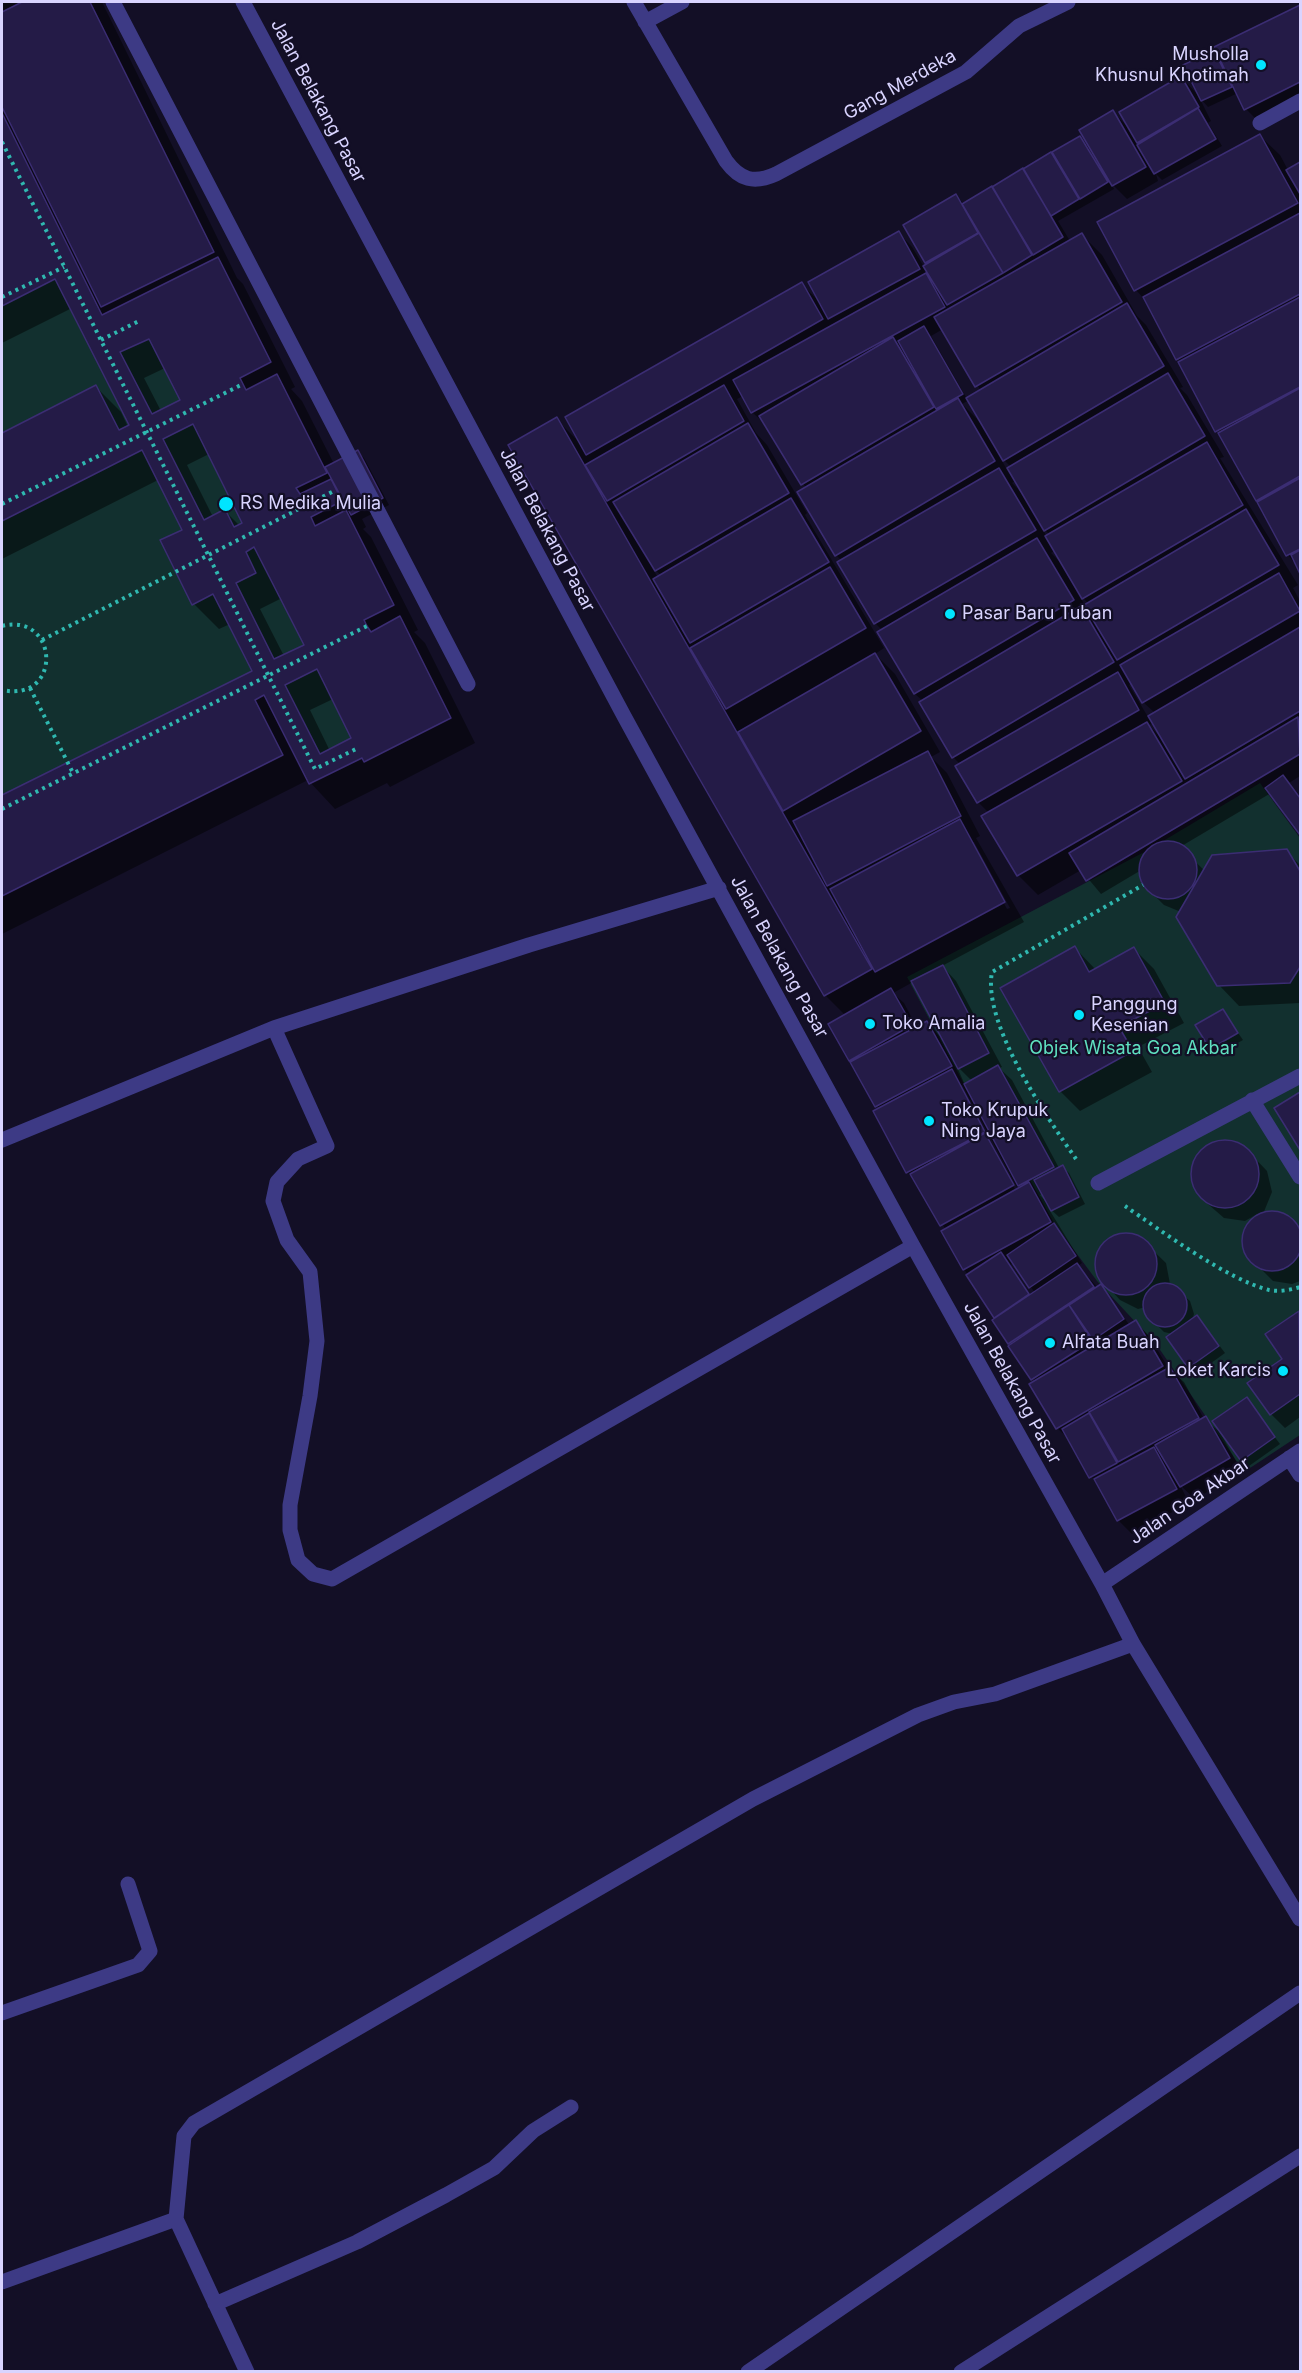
<!DOCTYPE html>
<style>
body{margin:0}
#map{position:relative;width:1302px;height:2373px;overflow:hidden;background:#130f26;font-family:Inter,sans-serif}
canvas{display:block}
.frame{position:absolute;inset:0;border:3px solid #d9d4ff;pointer-events:none}
</style>
<div id="map">
<canvas width="1302" height="2373"></canvas>
<div class="frame"></div>
</div>
<script>
const ctx = document.querySelector('canvas').getContext('2d');
ctx.lineJoin = 'round';
function fillPath(path, color) {
  ctx.fillStyle = color;
  ctx.fill(path, 'evenodd');
}
function stroke(path, color, width, dash) {
  ctx.strokeStyle = color;
  ctx.lineWidth = width;
  ctx.lineCap = dash ? 'butt' : 'round';
  ctx.setLineDash(dash || []);
  ctx.stroke(path);
}
function write(font, color, halo, rows, align = 'center') {
  ctx.font = font + ' Inter,sans-serif';
  ctx.lineWidth = 4.5;
  ctx.setLineDash([]);
  ctx.textBaseline = 'middle';
  ctx.strokeStyle = halo;
  ctx.fillStyle = color;
  for (const [text, x, y, turn = 0] of rows) {
    ctx.save();
    ctx.translate(x, y);
    ctx.rotate((+turn || 0) * Math.PI / 180);
    ctx.textAlign = isNaN(turn) ? turn : align;
    if (halo) ctx.strokeText(text, 0, 0);
    ctx.fillText(text, 0, 0);
    ctx.restore();
  }
}
fillPath(new Path2D(`
 M 55,279 L 129,425 L 119,430 L 96,385 L 2,433 L 2,306 Z
 M 149,339 L 180,400 L 152,414 L 120,352 Z
 M 193,424 L 242,523 L 234,527 L 225,509 L 204,520 L 163,439 Z
 M 142,450 L 182,530 L 193,604 L 213,594 L 252,671 L 2,795 L 2,521 Z
 M 254,547 L 304,645 L 274,659 L 236,583 L 256,573 L 246,552 Z
 M 317,669 L 351,738 L 320,754 L 285,685 Z
 M 1260,783 L 1300,838 L 1300,1435 L 1244,1472 L 1156,1344 L 1097,1281 L 1054,1223 L 1030,1180 L 1018,1186 L 907,977 L 1148,850 Z`), '#12302f');
fillPath(new Path2D(`
 M 2,2 L 102,2 L 237,278 L 243,284 L 295,387 L 291,389 L 302,401 L 334,464 L 358,452 L 364,458 L 389,505 L 362,519 L 366,527 L 363,529 L 371,537 L 418,630 L 414,632 L 425,643 L 475,743 L 390,787 L 387,783 L 335,809 L 308,780 L 2,934 L 2,797 L 254,672 L 230,624 L 219,629 L 194,604 L 184,531 L 158,480 L 2,559 L 2,435 L 96,387 L 121,412 L 128,427 L 131,426 L 72,308 L 2,343 L 2,111 L 7,116 L 2,104 ZM 165,368 L 182,401 L 161,411 L 144,378 ZM 209,454 L 244,524 L 240,526 L 225,511 L 213,517 L 187,465 ZM 282,598 L 306,645 L 284,656 L 260,609 ZM 333,699 L 353,739 L 330,751 L 310,710 Z
 M 1300,7 L 1300,102 L 1259,122 L 1246,109 L 1238,93 L 1208,107 L 1199,97 L 1211,121 L 1208,123 L 1222,146 L 1162,180 L 1156,174 L 1158,181 L 1127,199 L 1111,183 L 1114,189 L 1058,221 L 1070,241 L 1082,235 L 1102,255 L 1137,316 L 1146,325 L 1183,387 L 1180,388 L 1187,395 L 1224,457 L 1220,458 L 1298,585 L 1293,588 L 1300,601 L 1300,776 L 1289,783 L 1300,796 L 1300,833 L 1271,793 L 1180,847 L 1205,871 L 1286,851 L 1300,865 L 1300,1003 L 1239,1006 L 1219,985 L 1181,912 L 1164,905 L 1150,891 L 1142,876 L 1143,869 L 1101,894 L 1081,870 L 1038,895 L 1018,875 L 989,813 L 978,802 L 960,764 L 953,757 L 923,701 L 915,694 L 879,633 L 882,630 L 876,624 L 839,562 L 842,561 L 836,555 L 806,488 L 767,426 L 753,413 L 743,396 L 737,399 L 756,433 L 767,445 L 807,513 L 805,515 L 884,648 L 875,654 L 895,674 L 940,752 L 931,757 L 947,773 L 980,836 L 976,838 L 1024,922 L 942,966 L 956,981 L 1002,1067 L 999,1068 L 1012,1080 L 1059,1168 L 1062,1167 L 1069,1173 L 1085,1204 L 1059,1217 L 1047,1206 L 1082,1263 L 1078,1266 L 1098,1288 L 1101,1286 L 1107,1293 L 1130,1326 L 1136,1322 L 1149,1336 L 1169,1369 L 1184,1382 L 1204,1419 L 1220,1432 L 1246,1399 L 1280,1444 L 1249,1466 L 1223,1433 L 1221,1434 L 1242,1472 L 1195,1499 L 1180,1485 L 1189,1503 L 1132,1534 L 1118,1520 L 1070,1440 L 1057,1428 L 1035,1382 L 964,1269 L 946,1230 L 916,1181 L 907,1172 L 879,1109 L 850,1060 L 845,1015 L 825,995 L 556,419 L 580,443 L 801,284 L 819,301 L 899,233 L 912,247 L 924,267 L 928,265 L 926,263 L 956,196 L 964,204 L 1080,138 L 1089,147 L 1113,112 L 1128,127 L 1181,77 L 1199,96 L 1214,52 L 1220,58 L 1216,48 ZM 943,329 L 981,391 L 967,399 L 931,336 ZM 969,400 L 981,423 L 962,404 ZM 1000,457 L 1001,457 L 1011,467 L 1007,470 ZM 1016,480 L 1022,493 L 1012,483 ZM 1041,526 L 1050,535 L 1047,537 ZM 1055,550 L 1062,564 L 1051,553 ZM 652,567 L 662,576 L 658,578 ZM 1078,593 L 1089,604 L 1085,606 ZM 1132,683 L 1143,702 L 1155,713 L 1148,717 L 1129,685 ZM 1154,723 L 1161,738 L 1149,725 ZM 971,842 L 974,842 L 1010,908 L 1007,909 ZM 913,982 L 942,1038 L 927,1023 L 917,1028 L 904,1003 L 895,995 L 895,992 ZM 957,1067 L 958,1067 L 972,1081 L 965,1085 ZM 958,1085 L 962,1085 L 1019,1191 L 1017,1193 ZM 1043,1193 L 1047,1203 L 1040,1195 ZM 1014,1263 L 1035,1293 L 1031,1296 L 1010,1265 Z
 M 1260,136 L 1280,155 L 1288,170 L 1300,164 L 1300,570 L 1288,555 L 1147,302 L 1136,290 L 1099,223 Z
 M 1075,948 L 1096,970 L 1134,949 L 1154,969 L 1184,1023 L 1138,1047 L 1152,1072 L 1080,1111 L 1060,1091 Z
 M 1223,1011 L 1243,1040 L 1218,1054 L 1211,1048 Z
 M 1300,1094 L 1300,1147 L 1276,1109 Z
 M 1224,1142 L 1245,1148 L 1267,1171 L 1272,1192 L 1263,1214 L 1270,1212 L 1289,1217 L 1300,1229 L 1300,1281 L 1292,1284 L 1273,1281 L 1246,1254 L 1243,1235 L 1247,1226 L 1259,1213 L 1245,1221 L 1224,1218 L 1201,1198 L 1192,1178 L 1193,1167 L 1204,1148 L 1213,1143 Z
 M 1121,1234 L 1137,1235 L 1166,1263 L 1170,1284 L 1190,1301 L 1194,1314 L 1192,1321 L 1197,1317 L 1203,1324 L 1225,1353 L 1196,1374 L 1168,1338 L 1173,1334 L 1164,1332 L 1147,1315 L 1146,1307 L 1138,1309 L 1120,1300 L 1100,1278 L 1096,1268 L 1097,1257 L 1107,1240 Z
 M 1299,1313 L 1300,1417 L 1285,1428 L 1271,1414 L 1284,1359 L 1267,1335 Z`), '#0007');
const building = new Path2D(`
 M 22,2 L 90,2 L 214,252 L 101,307 L 2,107 L 2,12 Z
 M 1300,5 L 1300,82 L 1244,110 L 1214,47 Z
 M 1214,50 L 1232,87 L 1201,101 L 1183,65 Z
 M 1181,76 L 1199,107 L 1137,143 L 1119,112 Z
 M 1198,108 L 1216,139 L 1154,174 L 1137,145 Z
 M 1113,110 L 1146,167 L 1112,186 L 1079,130 Z
 M 2,113 L 102,315 L 218,257 L 271,362 L 240,378 L 246,390 L 277,374 L 327,473 L 296,488 L 300,494 L 331,479 L 342,501 L 311,517 L 315,526 L 346,510 L 394,605 L 364,620 L 367,626 L 371,632 L 400,616 L 451,718 L 364,762 L 362,758 L 309,784 L 264,695 L 255,700 L 283,755 L 2,896 L 2,795 L 252,671 L 213,594 L 192,605 L 160,540 L 182,530 L 142,450 L 2,521 L 2,433 L 96,385 L 119,430 L 129,425 L 55,279 L 2,306 ZM 149,339 L 180,400 L 152,414 L 120,352 ZM 193,424 L 242,523 L 234,527 L 225,509 L 204,520 L 163,439 ZM 254,547 L 304,645 L 274,659 L 236,583 L 256,573 L 246,552 ZM 317,669 L 351,738 L 320,754 L 285,685 Z
 M 1260,134 L 1298,203 L 1134,291 L 1097,222 Z
 M 1080,136 L 1108,182 L 1080,199 L 1052,152 Z
 M 1051,152 L 1079,199 L 1051,216 L 1023,169 Z
 M 1300,162 L 1300,194 L 1286,170 Z
 M 1023,168 L 1063,237 L 1033,255 L 992,187 Z
 M 992,186 L 1032,255 L 1003,273 L 962,204 Z
 M 956,194 L 978,233 L 925,263 L 903,225 Z
 M 1300,213 L 1300,294 L 1176,360 L 1143,297 Z
 M 899,231 L 920,269 L 828,319 L 808,282 Z
 M 979,233 L 1003,273 L 947,305 L 923,266 Z
 M 1082,233 L 1122,302 L 975,387 L 934,317 Z
 M 926,273 L 945,307 L 751,413 L 733,380 Z
 M 802,282 L 823,319 L 586,455 L 565,417 Z
 M 1300,297 L 1300,387 L 1215,432 L 1178,362 Z
 M 1127,303 L 1164,366 L 1003,461 L 966,398 Z
 M 924,326 L 963,394 L 936,409 L 898,341 Z
 M 893,337 L 934,407 L 801,485 L 759,416 Z
 M 1168,373 L 1205,436 L 1044,531 L 1007,468 Z
 M 724,385 L 744,421 L 607,501 L 585,465 Z
 M 1300,388 L 1300,476 L 1256,501 L 1218,433 Z
 M 958,398 L 995,461 L 835,556 L 797,492 Z
 M 557,417 L 872,969 L 824,996 L 508,445 Z
 M 748,423 L 789,493 L 655,571 L 613,502 Z
 M 1207,442 L 1243,505 L 1082,599 L 1045,536 Z
 M 358,450 L 383,498 L 351,515 L 325,467 Z
 M 999,468 L 1036,530 L 874,624 L 837,562 Z
 M 1300,478 L 1300,549 L 1286,556 L 1257,502 Z
 M 791,498 L 829,562 L 690,643 L 653,579 Z
 M 1246,509 L 1279,565 L 1117,660 L 1084,605 Z
 M 1037,538 L 1074,600 L 914,694 L 877,632 Z
 M 1300,550 L 1300,574 L 1291,555 Z
 M 830,567 L 866,628 L 726,709 L 690,648 Z
 M 1279,573 L 1300,611 L 1142,703 L 1120,665 Z
 M 1081,606 L 1114,662 L 952,758 L 919,702 Z
 M 1300,627 L 1300,711 L 1185,779 L 1148,716 Z
 M 875,653 L 921,731 L 783,811 L 738,732 Z
 M 1118,672 L 1139,710 L 977,803 L 955,766 Z
 M 1298,717 L 1300,754 L 1086,881 L 1069,853 Z
 M 1147,722 L 1182,781 L 1017,876 L 981,816 Z
 M 928,751 L 961,816 L 827,886 L 793,821 Z
 M 1283,775 L 1300,798 L 1300,835 L 1265,788 Z
 M 960,819 L 1005,902 L 875,972 L 830,889 Z
 M1139 870a29 29 0 1 1 58 0a29 29 0 1 1-58 0Z
 M 1287,849 L 1300,871 L 1300,967 L 1290,983 L 1217,986 L 1176,917 L 1212,855 Z
 M 1075,946 L 1089,972 L 1134,947 L 1165,1003 L 1119,1027 L 1133,1051 L 1059,1092 L 1000,988 Z
 M 943,965 L 989,1053 L 958,1069 L 911,981 Z
 M 891,988 L 912,1025 L 849,1061 L 828,1024 Z
 M 1223,1009 L 1238,1033 L 1210,1049 L 1195,1025 Z
 M 927,1021 L 952,1066 L 875,1107 L 850,1062 Z
 M 998,1065 L 1054,1167 L 1018,1186 L 964,1084 Z
 M 952,1069 L 985,1132 L 906,1173 L 873,1111 Z
 M 1300,1092 L 1300,1150 L 1274,1108 Z
 M 985,1133 L 1014,1185 L 940,1226 L 910,1174 Z
 M1191 1174a34 34 0 1 1 68 0a34 34 0 1 1-68 0Z
 M 1063,1165 L 1079,1197 L 1051,1211 L 1034,1180 Z
 M 1029,1182 L 1051,1222 L 963,1270 L 941,1231 Z
 M1242 1241a30 30 0 1 1 60 0a30 30 0 1 1-60 0Z
 M 1054,1223 L 1076,1256 L 1029,1288 L 1007,1255 Z
 M1095 1264a31 31 0 1 1 62 0a31 31 0 1 1-62 0Z
 M 1001,1252 L 1029,1294 L 994,1318 L 966,1275 Z
 M 1077,1263 L 1094,1287 L 1008,1344 L 992,1320 Z
 M1143 1305a22 22 0 1 1 44 0a22 22 0 1 1-44 0Z
 M 1101,1284 L 1124,1319 L 1093,1340 L 1069,1305 Z
 M 1069,1305 L 1092,1341 L 1031,1380 L 1008,1346 Z
 M 1299,1311 L 1300,1394 L 1270,1415 L 1247,1383 L 1282,1359 L 1265,1334 Z
 M 1197,1315 L 1219,1346 L 1188,1368 L 1166,1337 Z
 M 1136,1320 L 1163,1366 L 1056,1429 L 1029,1384 Z
 M 1170,1367 L 1199,1418 L 1118,1462 L 1089,1412 Z
 M 1247,1397 L 1275,1437 L 1241,1461 L 1212,1421 Z
 M 1089,1413 L 1117,1463 L 1089,1478 L 1062,1429 Z
 M 1206,1416 L 1230,1458 L 1180,1487 L 1155,1445 Z
 M 1154,1447 L 1177,1489 L 1117,1521 L 1094,1479 Z`);
fillPath(building, '#241b47');
stroke(building, '#3b2d73', 1.5);
stroke(new Path2D(`
 M 2,142 L 315,769 L 356,749
 M 2,297 L 64,267
 M 101,340 L 139,321
 M 2,504 L 243,384
 M 2,626 C 59,612 63,703 2,690
 M 42,640 L 332,492
 M 30,688 L 73,773
 M 2,809 L 367,626
 M 1076,1159 C 1047,1117 982,1024 992,972 L 1143,885
 M 1125,1206 C 1160,1230 1228,1280 1269,1290 C 1279,1292 1290,1290 1300,1287`), '#2fb8b0', 4, [3, 4.5]);
stroke(new Path2D(`
 M 113,2 L 468,684
 M 243,2 L 624,716 L 913,1246 L 1102,1584 L 1133,1644 L 1300,1919
 M 634,2 L 726,161 C 740,180 754,184 776,174 L 966,72 L 1019,26 L 1068,2
 M 645,22 L 682,2
 M 1260,123 L 1300,101
 M 274,1028 L 327,1146 L 298,1159 L 277,1182 L 273,1201 L 287,1240 L 310,1272 L 317,1341 L 310,1396 L 290,1505 L 290,1530 L 298,1560 L 313,1574 L 332,1579 L 913,1246
 M 1252,1100 L 1300,1177
 M 2,1140 L 274,1028 L 529,945 L 719,888
 M 1098,1183 L 1300,1076
 M 1289,1458 L 1300,1475
 M 1102,1584 L 1300,1451
 M 2,2013 L 138,1965 L 150,1951 L 128,1884
 M 176,2219 L 247,2372
 M 2,2282 L 176,2219 L 184,2136 L 194,2123 L 753,1799 L 918,1715 L 954,1702 L 995,1694 L 1133,1644
 M 215,2304 L 357,2242 L 446,2195 L 494,2168 L 533,2131 L 571,2107
 M 748,2372 L 1300,1993
 M 961,2372 L 1300,2156`), '#3d3a85', 15);
for (const [x, y, r, color] of [
 [1261,65,6,"#00e5ff"],
 [226,504,8,"#00e5ff"],
 [950,614,6,"#00e5ff"],
 [1079,1015,6,"#00e5ff"],
 [870,1024,6,"#00e5ff"],
 [929,1121,6,"#00e5ff"],
 [1050,1343,6,"#00e5ff"],
 [1283,1371,6,"#00e5ff"]
]) {
  const dot = new Path2D();
  dot.arc(x, y, r, 0, 2 * Math.PI);
  ctx.fillStyle = color;
  ctx.fill(dot);
  stroke(dot, '#130f26', 2);
}
write('18px', '#d9d4ff', '#130f26', [
 ["Musholla",1249,55,"right"],
 ["Khusnul Khotimah",1249,76,"right"],
 ["RS Medika Mulia",240,504],
 ["Pasar Baru Tuban",962,614],
 ["Panggung",1091,1005],
 ["Kesenian",1091,1026],
 ["Toko Amalia",882,1024],
 ["Toko Krupuk",941,1111],
 ["Ning Jaya",941,1132],
 ["Alfata Buah",1062,1343],
 ["Loket Karcis",1271,1371,"right"]
], 'left');
write('18px', '#d9d4ff', '#130f26', [
 ["Gang Merdeka",900,85,-29],
 ["Jalan Belakang Pasar",318,101,62],
 ["Jalan Belakang Pasar",547,530,62],
 ["Jalan Belakang Pasar",779,957,61],
 ["Jalan Belakang Pasar",1012,1383,61],
 ["Jalan Goa Akbar",1190,1501,-34]
]);
write('18px', '#5fe0c0', '#130f26', [
 ["Objek Wisata Goa Akbar",1133,1049]
]);
</script>
